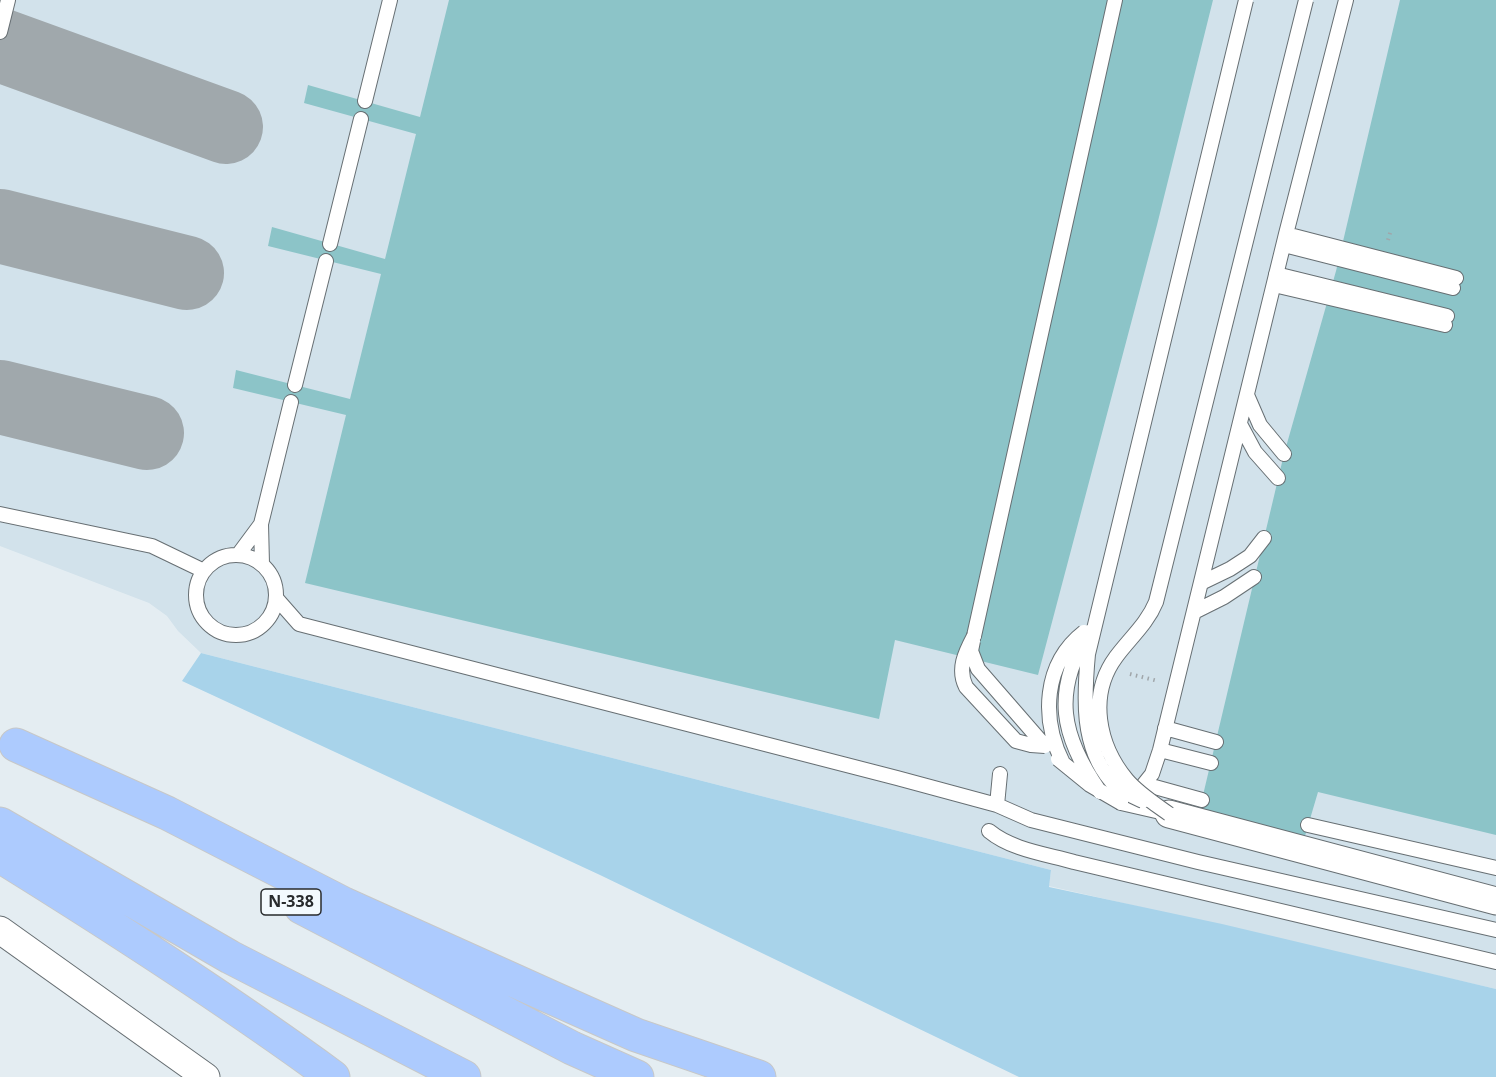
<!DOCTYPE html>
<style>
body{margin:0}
canvas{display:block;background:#e4edf2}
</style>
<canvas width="1496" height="1077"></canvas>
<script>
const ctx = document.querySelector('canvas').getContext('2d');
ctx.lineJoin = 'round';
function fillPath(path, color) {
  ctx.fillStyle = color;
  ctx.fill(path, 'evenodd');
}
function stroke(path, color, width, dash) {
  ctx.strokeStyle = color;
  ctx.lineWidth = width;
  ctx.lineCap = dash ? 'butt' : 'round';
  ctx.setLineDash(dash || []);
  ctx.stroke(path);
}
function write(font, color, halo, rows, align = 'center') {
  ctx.font = font + ' "Noto Sans",sans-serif';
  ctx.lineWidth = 4.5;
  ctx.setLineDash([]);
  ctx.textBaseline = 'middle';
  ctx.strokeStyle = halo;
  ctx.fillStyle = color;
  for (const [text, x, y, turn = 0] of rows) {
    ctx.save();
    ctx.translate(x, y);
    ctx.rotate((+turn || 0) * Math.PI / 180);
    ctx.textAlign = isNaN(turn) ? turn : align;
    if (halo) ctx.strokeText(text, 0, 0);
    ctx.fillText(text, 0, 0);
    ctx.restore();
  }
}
fillPath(new Path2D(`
 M 0,0 L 1496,0 L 1496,989 L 1049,886 L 1051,870 L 201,653 L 178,631 L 167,616 L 149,603 L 0,546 Z`), '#d2e2eb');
fillPath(new Path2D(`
 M 201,653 L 1051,870 L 1049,887 L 1222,924 L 1496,989 L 1496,1077 L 1019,1077 L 600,875 L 182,681 Z`), '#a8d3ea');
stroke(new Path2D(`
 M 0,45 L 226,127
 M 0,226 L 187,273
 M 0,397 L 147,433`), '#a0a8ac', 74);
fillPath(new Path2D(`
 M 449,0 L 1213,0 L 1157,225 L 1038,675 L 895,640 L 879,719 L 305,583 L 346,415 L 233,388 L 236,370 L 350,399 L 381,274 L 268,246 L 272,227 L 385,259 L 416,134 L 304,103 L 308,85 L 420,117 Z
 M 1400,0 L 1496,0 L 1496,835 L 1318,792 L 1305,836 L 1199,812 L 1284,454 L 1336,271 Z`), '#8cc4c8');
const lane = new Path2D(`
 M 0,32 L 8,0
 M 365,101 L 390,0
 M 1286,234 L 1456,278
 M 330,244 L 361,119
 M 1284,245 L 1453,288
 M 1276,274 L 1447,316
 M 1274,285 L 1445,325
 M 295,385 L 326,261
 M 1247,395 L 1260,425 L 1284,454
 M 1240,424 L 1255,452 L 1278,478
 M 0,514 L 152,546 L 204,571
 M196 595a40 40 0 1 1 80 0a40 40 0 1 1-80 0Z
 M 238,555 L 261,524
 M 262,564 L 261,524 L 291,402
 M 1201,583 L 1230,569 L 1250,556 L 1264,538
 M 277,599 L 299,624 L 897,778 L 997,805 L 1031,820 L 1198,862 L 1496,930
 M 1194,612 L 1224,597 L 1254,577
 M 974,636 L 1115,0
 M 1165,728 L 1216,742
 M 1160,750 L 1211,763
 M 1202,800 L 1144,784 L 1152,774 L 1160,750 L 1286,234 L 1346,0
 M 1121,803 L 1169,814
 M 997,805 L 1000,774
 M 1308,825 L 1496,868
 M 989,831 C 1012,850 1046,854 1074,862 L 1496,962`);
const street = new Path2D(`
 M 1169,814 L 1496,901
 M 0,930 L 206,1077`);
const highway = new Path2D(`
 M 16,745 L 167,813 L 344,904 L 555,999 L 636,1035 L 759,1077
 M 0,824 L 230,957 L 464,1077
 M 0,856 C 113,926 225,998 333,1077
 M 301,907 L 572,1048 L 637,1077`);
stroke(lane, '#676f73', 16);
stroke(street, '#676f73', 29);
stroke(highway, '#c7c8c8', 35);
stroke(new Path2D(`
 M 1388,240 L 1391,230
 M 1130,674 L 1158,681`), '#a0a6aa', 4, [1.5, 4.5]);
stroke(lane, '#fff', 14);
stroke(street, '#fff', 27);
stroke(highway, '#adcbfe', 33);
const laneBridge = new Path2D(`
 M 1089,632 C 1052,692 1061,736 1100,792
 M 974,636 C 965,653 957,669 966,687 L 1016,741 L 1031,745 L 1045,746
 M 973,641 L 971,651 L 978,669 L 1045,746
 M 1058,759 L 1090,785 L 1121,803
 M 1063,763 C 1041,719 1043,664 1084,632
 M 1143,801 C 1132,796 1119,791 1111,781 C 1081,746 1084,697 1088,654 L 1246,0
 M 1169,814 C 1155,804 1138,793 1127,780 C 1098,745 1088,695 1116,657 C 1130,638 1147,624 1156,602 L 1306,0`);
stroke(laneBridge, '#676f73', 16, []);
stroke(laneBridge, '#fff', 14);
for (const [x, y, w] of [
 [291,902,60]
]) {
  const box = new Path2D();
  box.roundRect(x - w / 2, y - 13, w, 26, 4.5);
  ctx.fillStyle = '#f3fafe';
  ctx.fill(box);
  stroke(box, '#282b2d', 1.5);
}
write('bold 16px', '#282b2d', null, [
 ["N-338",291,902]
]);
</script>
